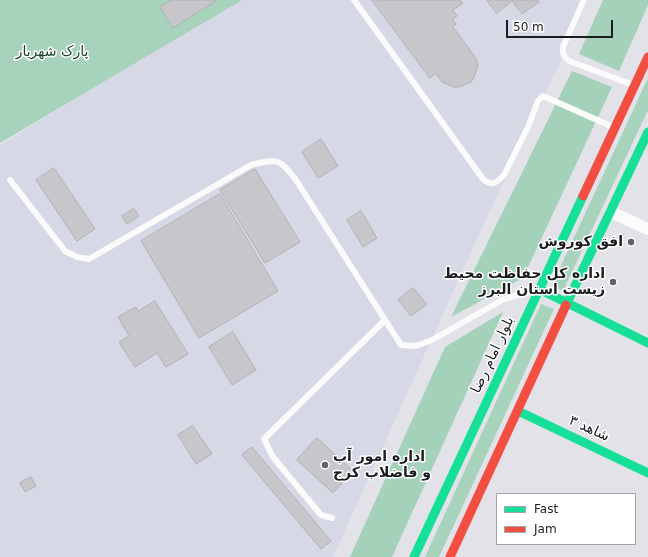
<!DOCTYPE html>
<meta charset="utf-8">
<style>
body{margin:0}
#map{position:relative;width:648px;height:557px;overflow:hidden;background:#e2e2e8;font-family:"DejaVu Sans",sans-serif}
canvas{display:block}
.legend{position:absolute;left:496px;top:493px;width:140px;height:52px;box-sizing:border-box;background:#fff;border:1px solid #a4a4a6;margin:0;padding:5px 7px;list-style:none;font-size:12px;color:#1b1c20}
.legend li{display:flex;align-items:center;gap:8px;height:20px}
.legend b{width:20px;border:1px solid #a4a4a6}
.scale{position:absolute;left:506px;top:20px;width:107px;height:18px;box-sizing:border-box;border:2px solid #1b1c20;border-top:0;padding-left:5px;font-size:12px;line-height:14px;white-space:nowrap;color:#1b1c20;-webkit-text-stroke:3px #fff;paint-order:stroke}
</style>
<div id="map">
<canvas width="648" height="557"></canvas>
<ul class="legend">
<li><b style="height:5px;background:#16e098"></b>Fast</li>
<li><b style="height:5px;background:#f24e42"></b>Jam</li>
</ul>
<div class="scale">50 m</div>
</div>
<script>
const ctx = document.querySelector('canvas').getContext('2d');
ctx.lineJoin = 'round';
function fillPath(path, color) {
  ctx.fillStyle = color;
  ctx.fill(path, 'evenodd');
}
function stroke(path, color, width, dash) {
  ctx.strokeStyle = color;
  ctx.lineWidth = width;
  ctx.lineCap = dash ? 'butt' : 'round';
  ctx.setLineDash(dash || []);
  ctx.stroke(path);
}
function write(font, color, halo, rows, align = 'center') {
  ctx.font = font + ' "DejaVu Sans",Cairo,sans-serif';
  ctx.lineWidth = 3;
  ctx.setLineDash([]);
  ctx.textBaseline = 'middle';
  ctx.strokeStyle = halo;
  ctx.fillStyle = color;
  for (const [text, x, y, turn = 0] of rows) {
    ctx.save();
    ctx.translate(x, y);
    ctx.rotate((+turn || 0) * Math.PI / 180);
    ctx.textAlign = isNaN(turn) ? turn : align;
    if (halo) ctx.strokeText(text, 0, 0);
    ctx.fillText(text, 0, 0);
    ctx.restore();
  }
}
fillPath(new Path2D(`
 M 237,0 L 588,0 L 563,56 L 485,221 L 333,557 L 0,557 L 0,145 Z`), '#d6d8e6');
fillPath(new Path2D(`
 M 0,0 L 242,0 L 0,143 Z
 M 648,78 L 648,110 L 563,291 L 552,285 Z
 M 541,304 L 554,309 L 439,557 L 425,557 Z`), '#a7d2bc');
fillPath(new Path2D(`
 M 603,0 L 648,0 L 648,5 L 619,71 L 579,54 Z
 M 572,71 L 612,87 L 523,278 L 451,317 Z
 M 503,312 L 392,557 L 350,557 L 445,347 Z`), '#a4d1ba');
const building = new Path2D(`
 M 172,0 L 217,0 L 173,28 L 160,7 Z
 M 372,0 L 460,0 L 463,3 L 453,10 L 457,16 L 452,19 L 456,24 L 453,27 L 476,58 L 478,65 L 474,77 L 471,82 L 459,87 L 454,87 L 442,82 L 436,73 L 430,78 Z
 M 487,0 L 538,0 L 539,2 L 522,14 L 512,1 L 497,13 Z
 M 321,139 L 338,166 L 318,178 L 302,152 Z
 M 54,168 L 95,229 L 77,241 L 36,180 Z
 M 255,169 L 300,242 L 265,263 L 220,190 Z
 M 220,194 L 278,291 L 199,338 L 141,241 Z
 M 134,209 L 139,216 L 127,224 L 122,216 Z
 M 361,211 L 377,238 L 363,247 L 347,220 Z
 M 413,288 L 427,304 L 411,316 L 398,300 Z
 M 155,301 L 188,354 L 166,367 L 157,353 L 135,367 L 119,342 L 129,336 L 118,317 L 136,307 L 138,311 Z
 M 233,332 L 256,370 L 232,385 L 209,347 Z
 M 193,426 L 212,454 L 196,464 L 178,435 Z
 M 317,438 L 353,471 L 333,493 L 297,460 Z
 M 252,447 L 331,541 L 321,549 L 242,455 Z
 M 31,477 L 36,486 L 25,492 L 20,483 Z`);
fillPath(building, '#c6c6cb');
stroke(building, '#b0b0b5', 1);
stroke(new Path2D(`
 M 354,0 L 483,179 C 492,187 496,183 504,175 L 528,127 L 538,101 L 543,96 L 613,127
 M 584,0 L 563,47 C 562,54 564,57 569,61 L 633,85
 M 10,180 L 65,251 L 77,257 L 89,259 L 251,165 C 278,158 280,159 296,180 L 401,345 L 416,346 L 432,340 L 504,299 L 536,290
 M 332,518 L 321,515 L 273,457 L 264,439 L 385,320`), '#fbfbfc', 6);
stroke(new Path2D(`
 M 611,212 L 648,229`), '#fbfbfc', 12);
stroke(new Path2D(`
 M 539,289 L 648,343
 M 566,305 L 648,132
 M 518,411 L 648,473
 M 414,557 L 583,196`), '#16e098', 9);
stroke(new Path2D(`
 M 583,196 L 648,57
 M 450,557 L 566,305`), '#f24e42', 9);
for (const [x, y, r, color] of [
 [631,242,4,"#616166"],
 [613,282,4,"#616166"],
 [325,465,4,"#616166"]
]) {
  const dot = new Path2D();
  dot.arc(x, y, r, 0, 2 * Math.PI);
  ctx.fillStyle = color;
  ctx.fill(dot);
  stroke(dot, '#fff', 1.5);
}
write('14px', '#1a3e2a', '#fff', [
 ["پارک شهریار",52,52]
]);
write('bold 14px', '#1b1c20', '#fff', [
 ["افق کوروش",623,242],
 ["اداره کل حفاظت محیط",605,274],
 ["زیست استان البرز",605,290],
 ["اداره امور آب",333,457,"left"],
 ["و فاضلاب کرج",333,473,"left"]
], 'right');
write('14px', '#1b1c20', '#fff', [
 ["بلوار امام رضا",493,355,-65],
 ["شاهد ۳",589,429,25]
]);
</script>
